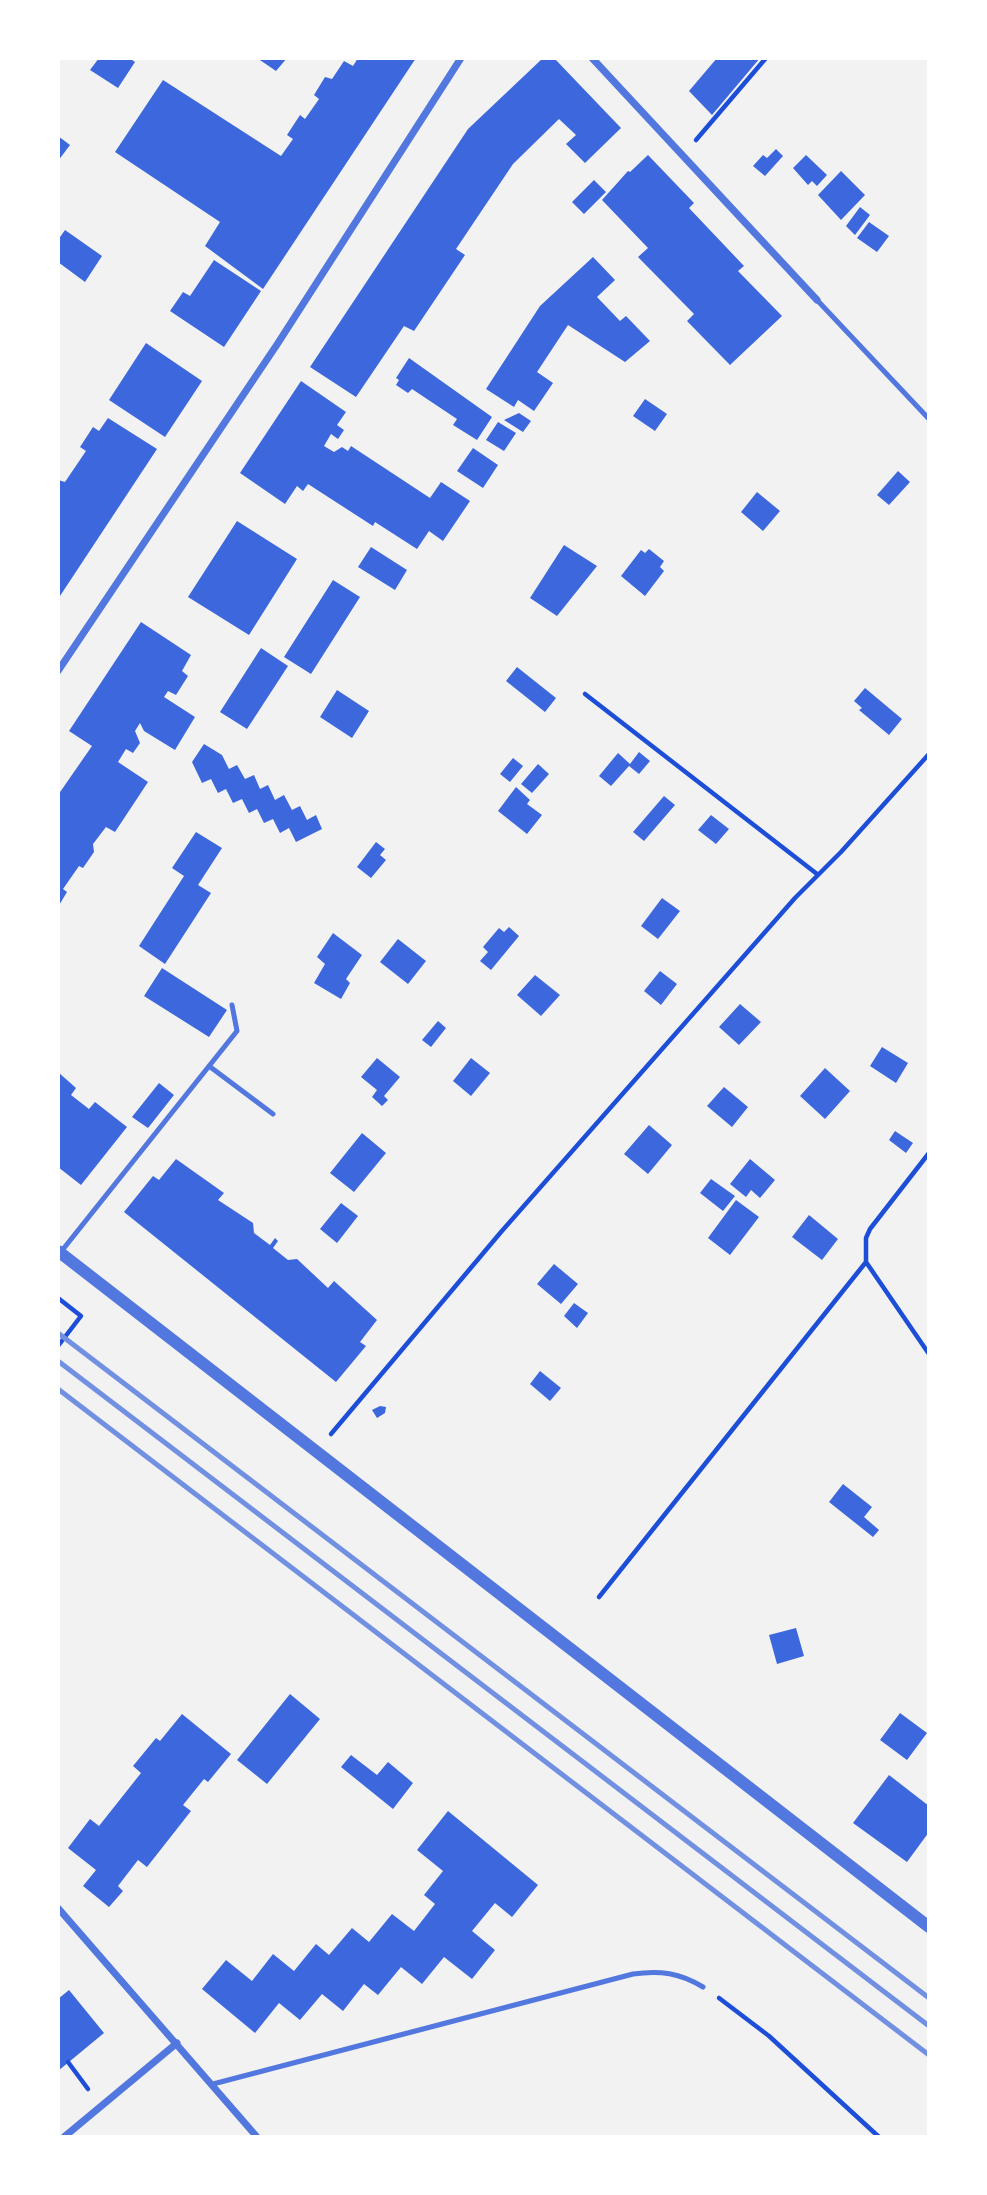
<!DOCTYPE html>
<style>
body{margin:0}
#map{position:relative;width:987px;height:2195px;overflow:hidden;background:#f2f2f2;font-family:Mulish,sans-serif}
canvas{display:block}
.frame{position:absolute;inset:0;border:60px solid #fff;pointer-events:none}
</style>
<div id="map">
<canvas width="987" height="2195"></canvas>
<div class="frame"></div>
</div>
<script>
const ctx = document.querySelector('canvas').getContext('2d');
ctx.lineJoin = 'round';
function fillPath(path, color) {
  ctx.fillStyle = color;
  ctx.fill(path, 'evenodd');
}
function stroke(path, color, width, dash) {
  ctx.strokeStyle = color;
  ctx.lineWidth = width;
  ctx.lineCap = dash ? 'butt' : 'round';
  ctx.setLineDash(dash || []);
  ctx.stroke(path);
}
fillPath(new Path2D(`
 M 99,58 L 129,58 L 135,62 L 118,88 L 90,70 Z
 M 257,58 L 287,58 L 276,71 Z
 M 358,58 L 416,58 L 263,289 L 205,246 L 220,222 L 115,152 L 163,80 L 281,156 L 293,139 L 287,135 L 300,115 L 305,119 L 319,99 L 314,95 L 325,77 L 332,79 L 344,61 L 353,66 Z
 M 543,58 L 554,58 L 621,128 L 585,163 L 566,144 L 576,135 L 559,119 L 513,164 L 456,249 L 465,255 L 414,331 L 404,326 L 356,397 L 310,367 L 468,129 Z
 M 717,58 L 760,58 L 712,115 L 689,91 Z
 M 58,136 L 70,145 L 58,161 Z
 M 776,149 L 783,156 L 765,176 L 753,166 L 763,155 L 767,158 Z
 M 648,155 L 694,203 L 689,208 L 744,266 L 738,271 L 782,316 L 730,365 L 687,321 L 694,314 L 638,257 L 648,248 L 602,200 L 628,171 L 630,172 Z
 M 806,155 L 827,175 L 817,186 L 812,181 L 808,185 L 793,168 Z
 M 841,171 L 865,195 L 841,220 L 818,195 Z
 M 594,180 L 606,192 L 584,214 L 572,202 Z
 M 860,207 L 870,215 L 855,235 L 846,226 Z
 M 869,222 L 889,236 L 877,252 L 857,238 Z
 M 65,230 L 102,256 L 85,282 L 58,262 L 58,240 Z
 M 593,257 L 615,280 L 597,297 L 620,321 L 626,316 L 650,341 L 625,362 L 568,325 L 537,372 L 553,383 L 534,411 L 518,400 L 514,407 L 486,389 L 540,306 Z
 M 214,260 L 261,291 L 224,347 L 170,311 L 183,292 L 190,296 Z
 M 146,343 L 202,381 L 165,437 L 109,400 Z
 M 409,358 L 492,417 L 477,440 L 453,425 L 457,419 L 412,389 L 408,393 L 396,385 L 399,380 L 396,378 Z
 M 301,381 L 346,412 L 337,425 L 344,430 L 338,439 L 331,434 L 324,446 L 334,452 L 342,447 L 348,451 L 351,446 L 430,498 L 441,482 L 470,501 L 443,541 L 429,531 L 417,549 L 375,522 L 373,526 L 308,484 L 303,491 L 297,486 L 285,504 L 240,473 Z
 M 645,399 L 667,414 L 655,431 L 633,416 Z
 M 519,413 L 531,421 L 523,432 L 504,420 Z
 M 108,418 L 157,449 L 58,599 L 58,480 L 65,482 L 86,451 L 80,447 L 93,427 L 99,431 Z
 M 498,422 L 516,433 L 504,451 L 486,440 Z
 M 473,448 L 498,465 L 483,488 L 457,471 Z
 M 898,471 L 910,482 L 889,505 L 877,495 Z
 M 757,492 L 780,511 L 763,531 L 741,512 Z
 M 237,521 L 297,559 L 249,635 L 188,597 Z
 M 564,545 L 597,566 L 557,616 L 530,598 Z
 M 371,547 L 407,570 L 395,590 L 358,567 Z
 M 649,549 L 664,561 L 660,567 L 664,571 L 645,596 L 621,576 L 641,550 L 645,553 Z
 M 333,580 L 360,597 L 311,674 L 284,657 Z
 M 141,622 L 191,655 L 182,671 L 188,676 L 176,695 L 168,691 L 164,697 L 195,717 L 175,750 L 144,731 L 140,723 L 135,731 L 140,743 L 133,753 L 126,749 L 118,762 L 148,782 L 115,832 L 106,827 L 93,844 L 94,852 L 83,868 L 79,866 L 63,889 L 67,892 L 58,907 L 58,795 L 92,746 L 69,731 Z
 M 261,648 L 288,666 L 247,729 L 220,712 Z
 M 517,667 L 556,698 L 545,712 L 506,681 Z
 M 865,688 L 902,719 L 889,735 L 859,710 L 862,708 L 854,701 Z
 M 337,690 L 369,711 L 352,738 L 320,717 Z
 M 204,744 L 222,755 L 229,769 L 237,765 L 245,779 L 254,775 L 260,789 L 268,785 L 275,800 L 284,795 L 292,810 L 300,806 L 307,820 L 316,815 L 322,829 L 296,842 L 289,828 L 280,833 L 273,819 L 264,823 L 257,809 L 249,813 L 242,799 L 233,803 L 226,789 L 218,793 L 211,779 L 202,783 L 192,762 Z
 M 639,752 L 650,761 L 639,774 L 629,766 L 611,786 L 599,776 L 618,753 L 630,764 Z
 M 513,758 L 523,766 L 510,782 L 500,774 Z
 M 538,764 L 549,774 L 532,793 L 521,784 Z
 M 516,787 L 530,800 L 527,804 L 542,815 L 527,834 L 498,811 Z
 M 664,796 L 675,805 L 644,841 L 633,832 Z
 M 711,815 L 729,829 L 716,844 L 698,830 Z
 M 196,832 L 222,848 L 198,885 L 211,893 L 165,964 L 139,946 L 184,876 L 172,868 Z
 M 376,842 L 385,849 L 380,855 L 386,860 L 371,878 L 357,867 Z
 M 662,898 L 680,911 L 658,939 L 641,926 Z
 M 509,927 L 519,936 L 491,970 L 480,961 L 488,952 L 483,947 L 499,928 L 504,932 Z
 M 333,933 L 362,955 L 346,979 L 350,983 L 341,999 L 314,983 L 325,964 L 317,957 Z
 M 398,939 L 426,961 L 408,984 L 380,962 Z
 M 162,968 L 227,1010 L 209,1037 L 144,996 Z
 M 660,971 L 677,984 L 661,1005 L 644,991 Z
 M 535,975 L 560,995 L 541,1016 L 517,995 Z
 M 740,1004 L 761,1022 L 739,1045 L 719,1027 Z
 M 438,1021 L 446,1028 L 431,1047 L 422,1040 Z
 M 882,1047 L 908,1063 L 896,1083 L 870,1066 Z
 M 377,1058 L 400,1077 L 384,1096 L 388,1100 L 382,1106 L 372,1097 L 377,1090 L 361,1077 Z
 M 471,1058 L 490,1073 L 471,1096 L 453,1081 Z
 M 825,1068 L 850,1091 L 825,1119 L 800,1096 Z
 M 58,1072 L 76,1088 L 71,1095 L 89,1109 L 95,1102 L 127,1127 L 81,1185 L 58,1167 Z
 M 159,1083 L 174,1095 L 148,1128 L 132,1117 Z
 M 724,1087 L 748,1107 L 732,1127 L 707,1106 Z
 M 649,1125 L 672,1145 L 648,1174 L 624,1154 Z
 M 895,1131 L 913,1143 L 906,1153 L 889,1140 Z
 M 362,1133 L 386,1153 L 354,1192 L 330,1173 Z
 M 176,1159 L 224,1193 L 218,1200 L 253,1223 L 254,1233 L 270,1245 L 275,1238 L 278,1241 L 273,1248 L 288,1260 L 297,1259 L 328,1288 L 334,1281 L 377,1320 L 360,1342 L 366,1346 L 336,1382 L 124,1212 L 153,1176 L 159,1180 Z
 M 750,1159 L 775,1180 L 760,1198 L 751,1190 L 746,1197 L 730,1184 Z
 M 711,1179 L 735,1196 L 723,1211 L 700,1193 Z
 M 736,1200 L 759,1217 L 730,1255 L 708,1238 Z
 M 341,1203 L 358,1216 L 337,1243 L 320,1229 Z
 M 809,1215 L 838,1239 L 822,1260 L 792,1237 Z
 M 554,1264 L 578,1284 L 561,1304 L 537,1284 Z
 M 574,1303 L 588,1313 L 577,1328 L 564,1316 Z
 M 540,1371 L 561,1388 L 550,1401 L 530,1384 Z
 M 380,1406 L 386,1407 L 385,1413 L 377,1418 L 372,1410 Z
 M 843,1484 L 872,1507 L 864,1517 L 879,1530 L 873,1537 L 829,1502 Z
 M 796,1628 L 804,1656 L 777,1664 L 769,1635 Z
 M 290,1694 L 320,1719 L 267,1784 L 237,1760 Z
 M 900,1713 L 927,1733 L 907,1760 L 880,1740 Z
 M 182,1714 L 231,1754 L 208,1782 L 204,1779 L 183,1805 L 191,1811 L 147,1867 L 138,1860 L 118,1886 L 123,1891 L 109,1907 L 83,1886 L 96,1870 L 68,1848 L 90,1819 L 99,1826 L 141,1773 L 133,1766 L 156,1738 L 160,1741 Z
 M 351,1755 L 377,1775 L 388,1762 L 413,1783 L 393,1809 L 341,1767 Z
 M 889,1775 L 929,1806 L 929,1832 L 907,1862 L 853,1823 Z
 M 448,1811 L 538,1885 L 512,1917 L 495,1903 L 472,1931 L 495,1950 L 472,1979 L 444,1957 L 422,1984 L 401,1967 L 378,1995 L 364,1984 L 343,2011 L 322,1994 L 300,2020 L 279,2003 L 255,2033 L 202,1989 L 226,1960 L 252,1981 L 273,1954 L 294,1971 L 316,1944 L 329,1955 L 352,1928 L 369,1942 L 392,1914 L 414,1931 L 435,1904 L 424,1895 L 443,1871 L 417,1850 Z
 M 69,1990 L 104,2033 L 58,2071 L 58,1999 Z`), '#3d67dc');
stroke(new Path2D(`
 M 696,140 L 766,58
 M 585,694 L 817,874
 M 866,1262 L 929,1354
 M 58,1298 L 81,1316 L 58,1346
 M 331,1434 L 501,1232 L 795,898 L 841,852 L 929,754
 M 599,1597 L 866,1262 L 866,1238 L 870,1229 L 929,1153
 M 719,1998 L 769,2036 L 879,2137
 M 68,2062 L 88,2089`), '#1d4ed8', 4.5);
stroke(new Path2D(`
 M 817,300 L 929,419
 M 209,1066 L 273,1114
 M 60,1253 L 237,1031 L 232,1005
 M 213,2084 L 633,1974 C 660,1970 680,1973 703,1987`), '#5277de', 5);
stroke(new Path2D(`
 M 592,58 L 817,300
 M 58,671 L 278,343 L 461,58
 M 58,1908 L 257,2137
 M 64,2137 L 177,2043`), '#5277de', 7);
stroke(new Path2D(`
 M 58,1251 L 929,1927`), '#5277de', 12);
stroke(new Path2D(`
 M 58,1333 L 929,1998
 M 58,1361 L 929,2026
 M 58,1389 L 929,2055`), '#7290e2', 5);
</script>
